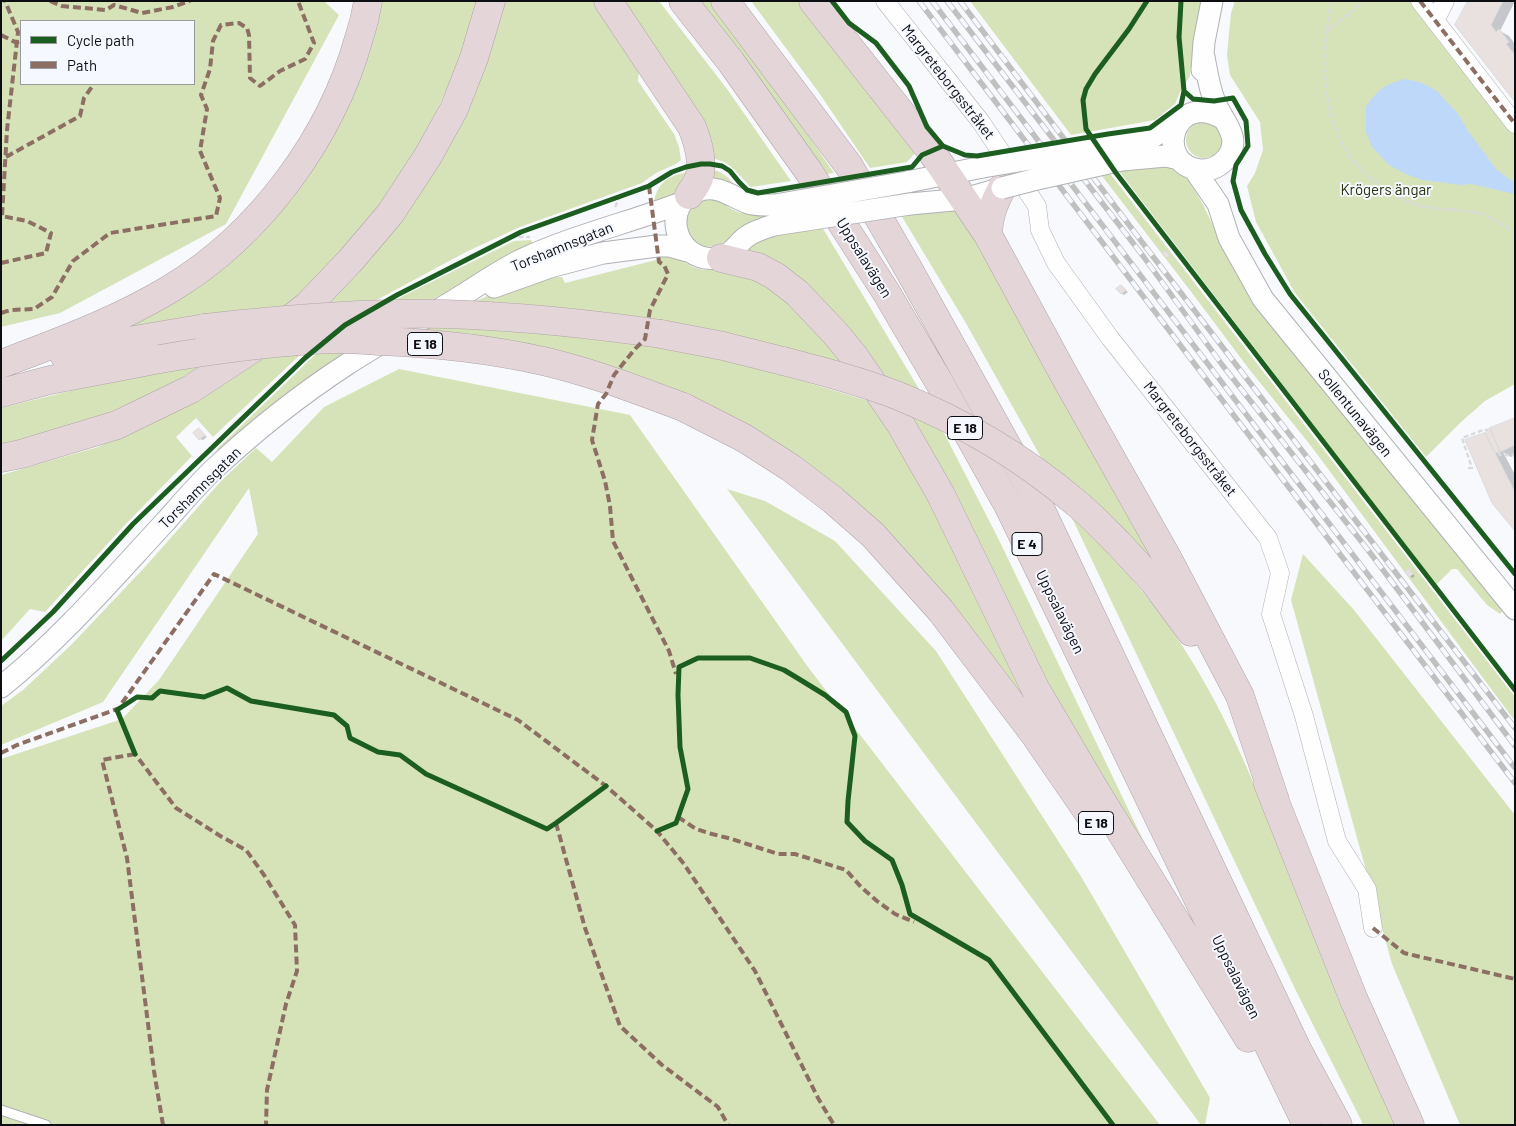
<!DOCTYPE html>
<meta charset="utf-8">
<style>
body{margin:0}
#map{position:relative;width:1516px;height:1126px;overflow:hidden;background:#f7f9fd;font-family:Barlow,sans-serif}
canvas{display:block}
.frame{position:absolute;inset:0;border:2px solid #0d0e11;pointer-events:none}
.legend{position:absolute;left:20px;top:20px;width:175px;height:65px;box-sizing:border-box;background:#f5f8ff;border:1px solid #989aa0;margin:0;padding:6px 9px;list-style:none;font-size:15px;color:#0d0e11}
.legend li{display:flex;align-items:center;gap:10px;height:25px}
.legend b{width:25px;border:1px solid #989aa0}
</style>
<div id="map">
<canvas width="1516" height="1126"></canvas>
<div class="frame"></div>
<ul class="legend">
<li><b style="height:6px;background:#1b5e20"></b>Cycle path</li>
<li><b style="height:6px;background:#8d6e63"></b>Path</li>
</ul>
</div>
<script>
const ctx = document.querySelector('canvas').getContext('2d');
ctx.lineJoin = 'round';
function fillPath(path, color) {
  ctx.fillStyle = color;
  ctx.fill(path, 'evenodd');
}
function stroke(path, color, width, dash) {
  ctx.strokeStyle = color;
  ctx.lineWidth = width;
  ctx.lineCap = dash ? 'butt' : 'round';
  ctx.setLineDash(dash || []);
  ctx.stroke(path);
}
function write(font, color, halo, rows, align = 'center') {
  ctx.font = font + ' Barlow,sans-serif';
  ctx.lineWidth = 4;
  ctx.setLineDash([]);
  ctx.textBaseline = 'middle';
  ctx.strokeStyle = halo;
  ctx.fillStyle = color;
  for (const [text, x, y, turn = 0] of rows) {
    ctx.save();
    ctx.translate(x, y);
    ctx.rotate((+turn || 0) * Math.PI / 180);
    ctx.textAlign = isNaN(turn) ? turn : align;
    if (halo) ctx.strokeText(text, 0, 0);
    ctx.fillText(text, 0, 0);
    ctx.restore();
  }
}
fillPath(new Path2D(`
 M 1,1 L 324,1 L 339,15 L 226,224 L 60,313 L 1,327 ZM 21,21 L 194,21 L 194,84 L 21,84 Z
 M 376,1 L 478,1 L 473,19 L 458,63 L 438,108 L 412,157 L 380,204 L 338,254 L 287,307 L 124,329 L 259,228 Z
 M 502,1 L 598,1 L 639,69 L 638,81 L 674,134 L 679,147 L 681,160 L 676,164 L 656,173 L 642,183 L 520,227 L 466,252 L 371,303 L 323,304 L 355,272 Z
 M 617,1 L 659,1 L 727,89 L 791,181 L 751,187 C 736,173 731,160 708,158 Z
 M 701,1 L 710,1 L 714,6 L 781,96 L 834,173 L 827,174 L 770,93 Z
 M 751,1 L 803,1 L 917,151 L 907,162 L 870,168 L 817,90 Z
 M 970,1 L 1203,1 L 1195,36 L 1190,76 L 1180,92 L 1175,104 L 1155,120 L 1071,135 Z
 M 1235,1 L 1411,1 L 1470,80 L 1515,134 L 1515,384 L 1485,401 L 1461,422 L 1426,457 L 1295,293 L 1256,222 L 1247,186 L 1255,173 L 1263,150 L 1260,122 L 1230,75 L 1227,55 L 1231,13 Z
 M1186 140a18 18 0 1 1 36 0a18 18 0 1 1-36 0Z
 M 1158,164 C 1163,165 1170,164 1174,166 C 1195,176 1222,248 1234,270 C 1241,283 1249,295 1256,307 L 1504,609 L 1500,614 L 1487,605 L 1457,569 L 1452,569 L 1436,585 L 1119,171 Z
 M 708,169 C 722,171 728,176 736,187 L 707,179 Z
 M 693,171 C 682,191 678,197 654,202 C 658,179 672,175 693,171 Z
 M 1108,171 L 1515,697 L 1515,721 L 1311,446 L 1249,369 L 1192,293 L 1099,172 Z
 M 708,199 C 722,200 726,207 738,212 C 748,215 758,214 768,213 L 768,217 C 758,221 746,225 737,231 C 729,236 725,244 715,246 C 687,252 671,209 708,199 Z
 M 954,208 L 981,248 L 1166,573 L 1043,461 L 967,325 L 901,215 Z
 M 822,227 L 922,394 L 879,376 L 742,254 L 753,244 L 766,237 Z
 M 531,240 L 533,244 L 428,302 L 391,302 L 514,241 Z
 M 664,252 L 672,254 L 693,267 L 703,270 L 719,269 L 760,275 L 855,369 L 471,303 C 502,290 527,278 562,277 L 565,283 L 656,260 L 661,257 Z
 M 433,324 L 498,326 L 681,348 L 782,375 L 879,404 L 1113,833 L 996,671 L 762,437 L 418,333 Z
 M 346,351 L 219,451 L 217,449 L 318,352 Z
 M 302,353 L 213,437 L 196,418 L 176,437 L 192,456 L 124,526 L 45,612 L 30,609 L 1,641 L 1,475 L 98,447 L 186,406 L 259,357 Z
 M 208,363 L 167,386 L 89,422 L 1,447 L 1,408 L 135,375 Z
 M 399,369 L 630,415 L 808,667 L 1160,1125 L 1,1125 L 1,759 L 122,719 L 159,680 L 258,534 L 249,488 L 103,702 L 1,745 L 1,706 L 23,690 L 71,645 L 144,568 L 222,480 L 256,448 L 272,462 L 324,407 Z
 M 903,413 L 943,431 L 997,536 L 1156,867 L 1049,693 Z
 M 727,489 L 765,501 L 835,541 L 936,651 L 1082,878 L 1210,1098 L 1205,1125 L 1201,1125 Z
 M 1072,518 C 1105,549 1136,581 1163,618 C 1228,706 1264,809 1305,909 C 1335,982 1367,1053 1397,1125 L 1363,1125 L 1360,1118 L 1297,993 Z
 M 1303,554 L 1354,610 L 1515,815 L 1515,1125 L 1460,1125 L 1392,964 L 1291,600 Z`), '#d6e3b8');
fillPath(new Path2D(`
 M 1405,79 L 1420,82 L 1437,91 L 1458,114 L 1468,131 L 1497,170 L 1515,183 L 1515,194 L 1471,184 L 1462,185 L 1422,180 L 1406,174 L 1389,165 L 1372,147 L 1366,132 L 1366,107 C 1377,90 1385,84 1405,79 Z`), '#bed8fa');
fillPath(new Path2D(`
 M 1469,1 L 1515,1 L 1500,31 L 1509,36 L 1515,44 L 1515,100 Z
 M 1121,286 L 1128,292 L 1124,295 L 1121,293 Z
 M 1515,419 L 1515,455 L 1511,457 L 1503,452 L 1515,475 L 1515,529 L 1485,434 Z
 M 199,430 L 207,437 L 203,440 L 200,439 Z
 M 1409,570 L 1415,576 L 1412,578 L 1410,576 Z`), '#0003');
const building = new Path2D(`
 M 1468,1 L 1503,1 L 1491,25 L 1496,32 L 1499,29 L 1509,42 L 1506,44 L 1515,55 L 1515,102 L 1455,25 Z
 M 1166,251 L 1170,256 L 1166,258 L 1162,253 Z
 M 1121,285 L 1126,290 L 1121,294 L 1116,289 Z
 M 1515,418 L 1515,445 L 1500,452 L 1490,428 Z
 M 199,428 L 205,435 L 199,440 L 193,433 Z
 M 1490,428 L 1500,452 L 1495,453 L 1485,433 Z
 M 1485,433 L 1515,492 L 1515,531 L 1492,503 L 1465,440 Z
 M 1409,568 L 1413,574 L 1409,577 L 1405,572 Z`);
fillPath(building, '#e8e1e0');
stroke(building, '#dadadb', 1);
const service = new Path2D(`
 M 1,1110 L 46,1125`);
const minor = new Path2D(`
 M 885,1 L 981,122 L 1037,206 L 1040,230 L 1056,263 L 1110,338 L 1268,538 L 1280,573 L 1271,614 L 1304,716 L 1337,841 L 1367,889 L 1373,928
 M 1420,1 L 1515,124
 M 1435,21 L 1445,1`);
const tertiary = new Path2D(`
 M 1204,57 C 1207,72 1209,88 1215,102 C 1222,121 1243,137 1227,158 C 1220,166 1211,171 1200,170 C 1153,164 1173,90 1222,118
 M 1202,70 L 1204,42 L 1212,1
 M 1114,145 L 1135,142 L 1153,137 L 1183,118
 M 1122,160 L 1166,156 L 1179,159
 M 1194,169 L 1218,204 L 1229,238 L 1263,299 L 1515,609
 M 907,182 L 983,167
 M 910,204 L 964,199 L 1002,188
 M 774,225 C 764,228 754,231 746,237 C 737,244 730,257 718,258 C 672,264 660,200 701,190 C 719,185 732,197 748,203 C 756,206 766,205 775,205
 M 494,287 L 550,267 L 603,253 L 657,246 L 669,246 L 687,251
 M 1,687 C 62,638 113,578 166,521 C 182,503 198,484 215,468 C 255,431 300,395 346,365 C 379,343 414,325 448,304 C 472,290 495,273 521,260 C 572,236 628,223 681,203`);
const motorway = new Path2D(`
 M 608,1 L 692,127 C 698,142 704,161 699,178 C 697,184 692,190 689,195
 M 683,1 L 731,62 L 809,172 L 886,292 L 939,382 L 1009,507 L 1307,1125
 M 725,1 L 849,166 L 909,270 L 1031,489 L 1298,1051 L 1338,1125
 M 813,1 L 931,151 L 988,235 L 1063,373 L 1168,559 L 1240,696 L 1275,800
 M 988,235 C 989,216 993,205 1002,188
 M 721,258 L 758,267 L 775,276 L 797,293 L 835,333 L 854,356 L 876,388 L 901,425 L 941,495 L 1035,688 L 1095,790 L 1248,1038
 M 661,334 L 723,346 L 783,361
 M 64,355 L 99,346 L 205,328
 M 1,364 C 59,342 117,321 170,289 C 260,235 331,138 359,38 C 363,26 366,14 368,1
 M 1,393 L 50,380 L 160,359
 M 683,407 L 744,438 L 791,468 L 833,500 L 873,535 L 941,611 L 1035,735 L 1090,815
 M 1,458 L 21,454 L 117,425 L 191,389 L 255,347 L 307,306 L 350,261 L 390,214 L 428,156 L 454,109 L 474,58 L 491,1
 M 1119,544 L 1154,582 L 1191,632
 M 1268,784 L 1354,1000 L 1410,1125`);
stroke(service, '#b0b1b4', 11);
stroke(minor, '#b0b1b4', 19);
stroke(tertiary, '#b0b1b4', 23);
stroke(motorway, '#b0a4a8', 29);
stroke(new Path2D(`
 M 1331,1 C 1319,68 1319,146 1383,187 C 1395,195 1407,202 1421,206 C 1439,210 1459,209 1478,213 C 1489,216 1505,226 1515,233
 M 1327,31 L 1365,1
 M 615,207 L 620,197
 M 511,237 L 530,237
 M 1498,452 L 1500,455 L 1515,455
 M 1468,468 L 1472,468 L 1462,438 L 1483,430 L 1488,430`), '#dbdbdd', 2.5, [5, 2.5]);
stroke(service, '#fefeff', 9);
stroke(minor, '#fefeff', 18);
stroke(tertiary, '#fefeff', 21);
stroke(motorway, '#e3d5d8', 28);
const rail = new Path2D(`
 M 919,1 L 1206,379 L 1515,783
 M 932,1 L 1515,768
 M 947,1 L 1143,256 L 1223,366 L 1368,550 L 1515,746
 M 960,1 L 1148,250 L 1515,728`);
stroke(rail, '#c0c0c1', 5.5);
stroke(rail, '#f5f8ff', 4, [11]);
const tertiaryBridge = new Path2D(`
 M 983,167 L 1114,145
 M 1002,188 L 1033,180 L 1122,160
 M 775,205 L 907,182
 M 774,225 L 910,204`);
const motorwayBridge = new Path2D(`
 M 205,328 C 294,318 382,311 471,315 C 535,318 598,325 661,334
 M 160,359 C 218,349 277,341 336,339 C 350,339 364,340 378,341 C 433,343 489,349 543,361 C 591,372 637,390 683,407
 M 783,361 C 821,371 860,381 896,395 C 961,421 1022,457 1075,502 C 1091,515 1105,530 1119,544`);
stroke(tertiaryBridge, '#b0b1b4', 23, []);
stroke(motorwayBridge, '#b0a4a8', 29, []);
stroke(tertiaryBridge, '#fefeff', 21);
stroke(motorwayBridge, '#e3d5d8', 28);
stroke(new Path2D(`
 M 50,1 L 62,6 L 106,10 L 114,5 L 142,13 L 173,7 L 181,4 L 190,1
 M 1420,1 L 1515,124
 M 1,35 L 21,45
 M 6,157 L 80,116 L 84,98 L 94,84
 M 649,186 L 659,262 L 664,265 L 668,274 L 650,310 L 645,339 L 634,350 L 614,375 L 606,394 L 598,404 L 592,440 L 605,481 L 610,506 L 613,541 L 669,651 L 676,674
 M 1,263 L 46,253 L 51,233 L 27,221 L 2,216 L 7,130 L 18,32 L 5,1
 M 1,313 L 11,310 L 34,309 L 52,297 L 73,261 L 110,233 L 216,216 L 220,198 L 200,151 L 207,109 L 201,95 L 210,69 L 213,41 L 221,25 L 239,23 L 247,28 L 249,35 L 250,78 L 260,86 L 280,71 L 305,59 L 314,43 L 298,1
 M 122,703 L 214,574 L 518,720 L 606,786 L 657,831 L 684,864 L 755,971 L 818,1098 L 834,1125
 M 133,749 L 135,754 L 176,808 L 222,837 L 246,850 L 264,875 L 295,925 L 297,971 L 286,1004 L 267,1090 L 266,1125
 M 1,753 L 17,745 L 120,708
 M 135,754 L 102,760 L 127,858 L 154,1071 L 163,1125
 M 678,817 L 696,829 L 712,834 L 732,839 L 778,854 L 795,854 L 846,870 L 861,887 L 877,901 L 895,914 L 914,922
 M 556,823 L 585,928 L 620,1026 L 662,1065 L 718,1107 L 728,1125
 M 1373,928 L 1404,953 L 1515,979`), '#8d6e63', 4, [8, 4]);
stroke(new Path2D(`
 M 832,1 L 849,23 L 876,43 L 909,86 L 927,127 L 943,146
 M 1147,1 L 1129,29 L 1095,74 L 1086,89 L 1083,100 L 1086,129 L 1116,173 L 1515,690
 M 1184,91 L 1193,99 L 1214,101 L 1233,98 L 1246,121 L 1248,146 L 1236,165 L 1233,181 L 1241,210 L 1265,254 L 1290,294 L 1515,574
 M 1,661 L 53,612 L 133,524 L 305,358 L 345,325 L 397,295 L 521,232 L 649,186 L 672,172 L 686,167 L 701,164 L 710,164 L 722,166 L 730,171 L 739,182 L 747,190 L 758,193 L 912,167 L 922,155 L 943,146 L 965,155 L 977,156 L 1108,134 L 1150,128 L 1181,105 L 1184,91 L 1179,37 L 1181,1
 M 135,754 L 117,710 L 137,697 L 152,698 L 160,691 L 204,697 L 227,688 L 251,701 L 334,715 L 347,726 L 350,738 L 378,752 L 400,755 L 426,774 L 547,829 L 556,823 L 606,786
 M 657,831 L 676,823 L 688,789 L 680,747 L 678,695 L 679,667 L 698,658 L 750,658 L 784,670 L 799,679 L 825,695 L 846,712 L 855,736 L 848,801 L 847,822 L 865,841 L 892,860 L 902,885 L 910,914 L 989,960 L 1113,1125`), '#1b5e20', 5);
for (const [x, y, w] of [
 [425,344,35],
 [965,428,35],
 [1027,544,30],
 [1096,823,35]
]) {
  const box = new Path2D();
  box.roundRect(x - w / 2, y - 11.5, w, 23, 4);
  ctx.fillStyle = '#f5f8ff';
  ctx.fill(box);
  stroke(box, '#0d0e11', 1);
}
write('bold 14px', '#0d0e11', null, [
 ["E 18",425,344],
 ["E 18",965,428],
 ["E 4",1027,544],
 ["E 18",1096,823]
]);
write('15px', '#0d0e11', '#f5f8ff', [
 ["Margreteborgsstråket",948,82,52],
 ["Torshamnsgatan",562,247,-22],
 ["Uppsalavägen",864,258,58],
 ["Sollentunavägen",1355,413,51],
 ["Margreteborgsstråket",1190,439,52],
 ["Torshamnsgatan",200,488,-45],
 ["Uppsalavägen",1060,612,64],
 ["Uppsalavägen",1236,977,64]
]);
write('15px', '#283108', '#f5f8ff', [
 ["Krögers ängar",1386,190]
]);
</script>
